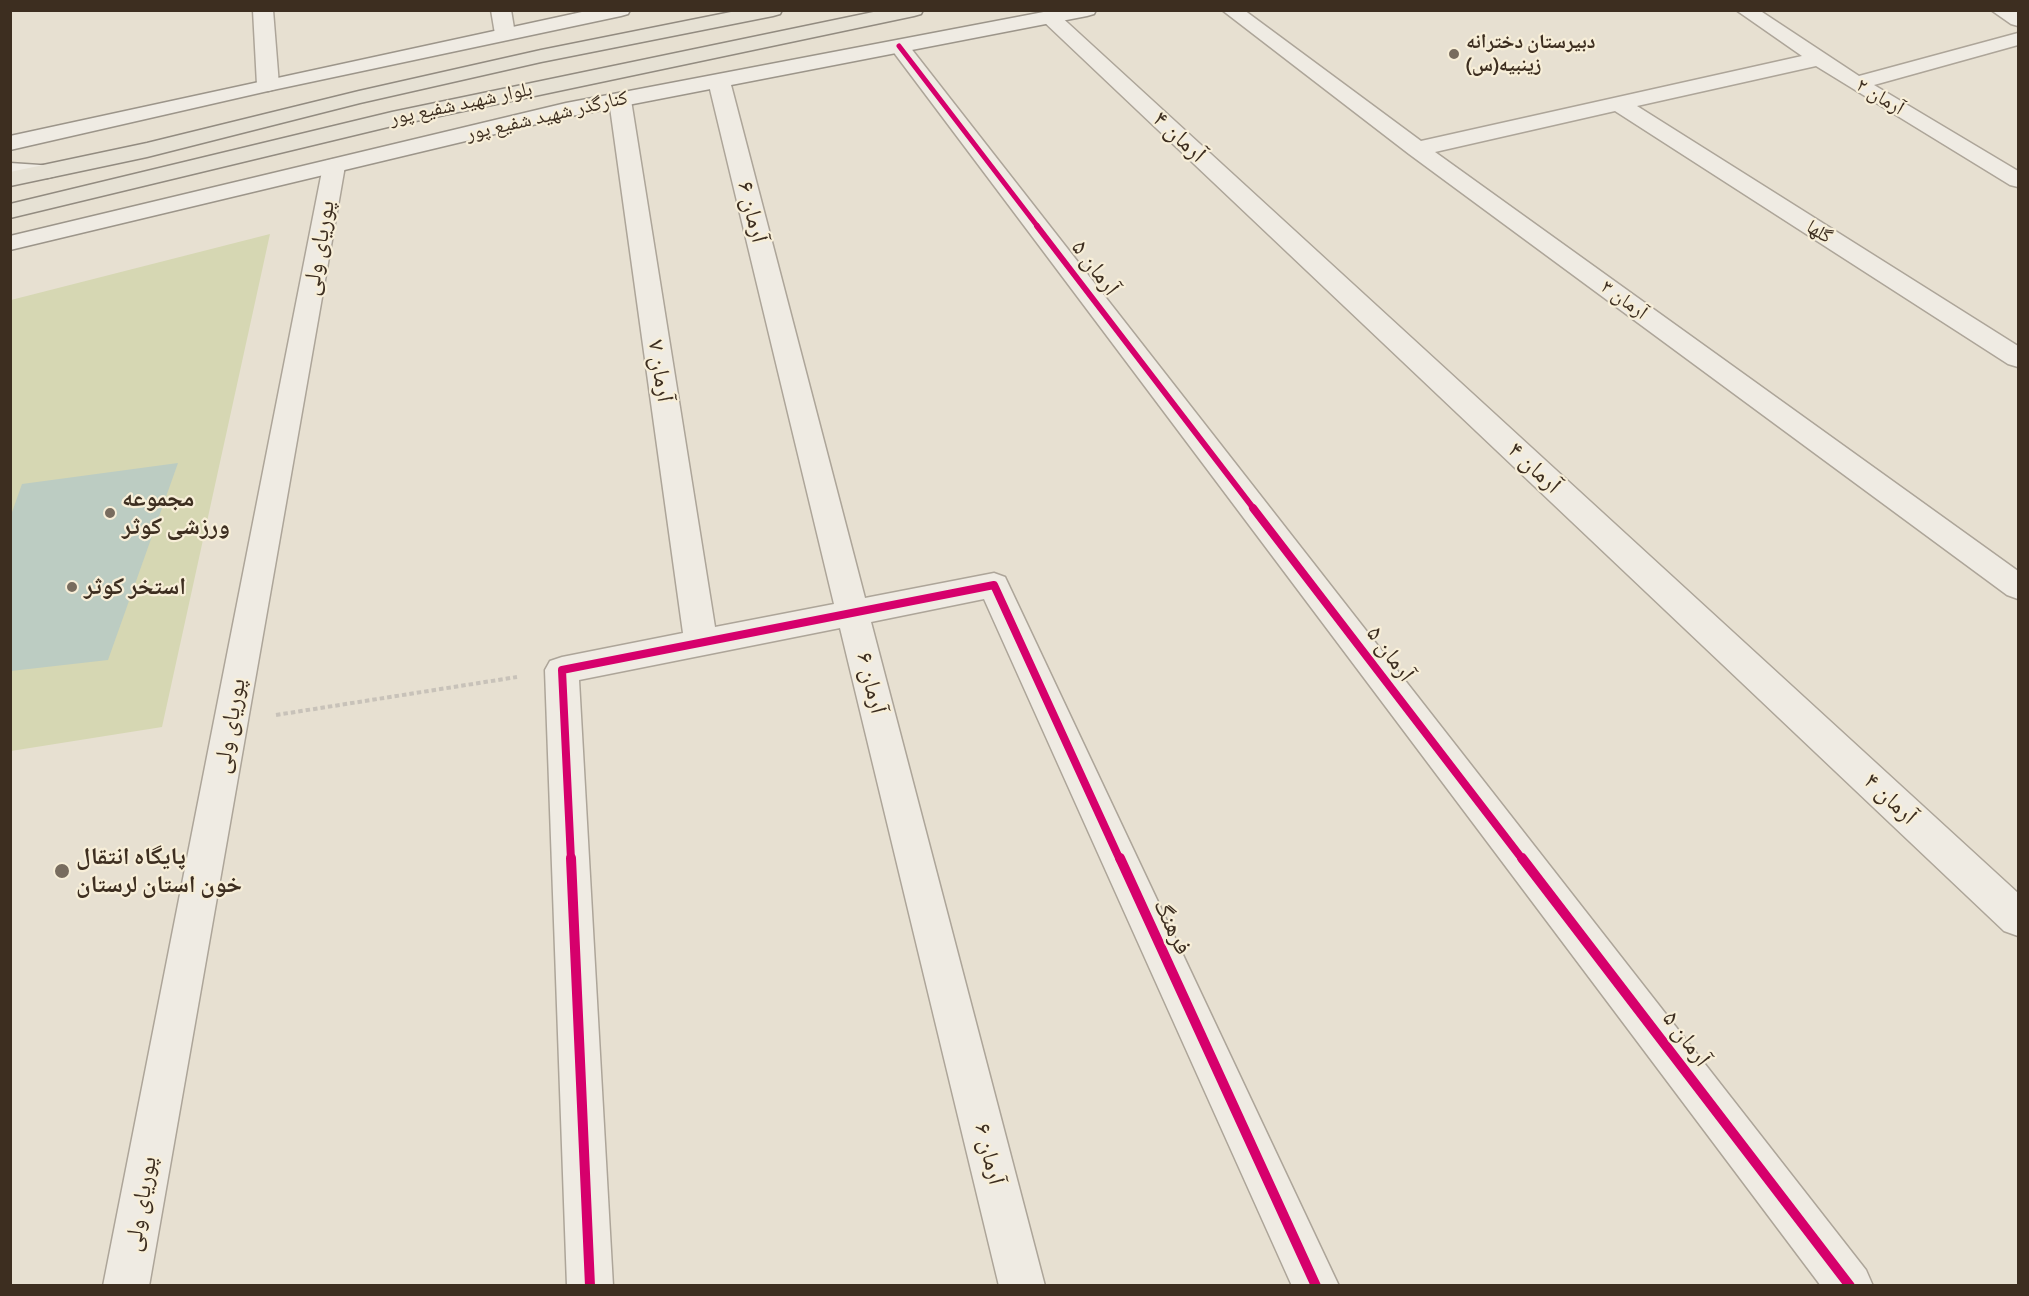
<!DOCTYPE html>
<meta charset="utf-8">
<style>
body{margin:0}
#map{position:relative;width:2029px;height:1296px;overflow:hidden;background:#e7e0d1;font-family:"Zilla Slab",serif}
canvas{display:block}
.frame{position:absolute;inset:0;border:12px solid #3d2e20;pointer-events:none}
</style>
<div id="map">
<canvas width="2029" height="1296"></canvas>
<div class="frame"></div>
</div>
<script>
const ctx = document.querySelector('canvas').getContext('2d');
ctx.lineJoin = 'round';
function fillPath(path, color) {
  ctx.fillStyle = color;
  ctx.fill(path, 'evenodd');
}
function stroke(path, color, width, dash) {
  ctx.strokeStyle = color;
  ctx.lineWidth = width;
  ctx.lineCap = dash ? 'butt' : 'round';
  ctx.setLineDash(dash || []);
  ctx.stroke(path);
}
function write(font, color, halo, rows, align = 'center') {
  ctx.font = font + ' "Zilla Slab","Noto Naskh Arabic",serif';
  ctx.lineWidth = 4.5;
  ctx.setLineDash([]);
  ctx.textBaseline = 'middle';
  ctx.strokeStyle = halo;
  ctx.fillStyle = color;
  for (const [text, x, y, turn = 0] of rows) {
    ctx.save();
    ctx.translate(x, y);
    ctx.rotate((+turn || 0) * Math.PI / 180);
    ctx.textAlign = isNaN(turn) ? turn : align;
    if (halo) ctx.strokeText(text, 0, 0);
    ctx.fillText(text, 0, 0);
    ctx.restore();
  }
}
fillPath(new Path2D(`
 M 270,234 L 162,727 L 11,751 L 11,300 Z`), '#d6d7b3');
fillPath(new Path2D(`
 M 178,463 L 108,660 L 11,671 L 11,515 L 22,484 Z`), '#bcccc2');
const street = new Path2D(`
 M 253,10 L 273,10 L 279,85 L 275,89 L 268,91 L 261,89 L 257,85 Z
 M 491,10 L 511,10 L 515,34 L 512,38 L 498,38 L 495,34 Z
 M 1222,10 L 1244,10 L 1421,141 L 1802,56 L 1736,10 L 1759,10 L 1859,76 L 2018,33 L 2018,45 L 1874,85 L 2018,171 L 2018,187 L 2010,185 L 1816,66 L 1637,106 L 2018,346 L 2018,367 L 2008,364 L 1615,111 L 1435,152 L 2018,571 L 2018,599 L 2007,595 L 1409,154 Z
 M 1991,10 L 2015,10 L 2018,12 L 2018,26 L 2011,24 Z
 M 1050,11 L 1057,13 L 2018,893 L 2018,936 L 2004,931 L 1043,21 L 1040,17 L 1043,13 Z
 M 899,40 L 906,42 L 1866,1270 L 1873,1286 L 1821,1286 L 892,50 L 889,46 L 892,42 Z
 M 719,75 L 726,77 L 730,81 L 865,598 L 994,573 L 1005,577 L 1339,1286 L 1292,1286 L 984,599 L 871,622 L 1045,1286 L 999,1286 L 840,628 L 579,680 L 613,1286 L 567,1286 L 545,670 L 550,661 L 562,657 L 683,633 L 609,100 L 612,95 L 620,94 L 628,95 L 631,100 L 715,627 L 834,604 L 708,81 L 712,77 Z
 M 334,159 L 342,161 L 345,166 L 149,1286 L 103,1286 L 323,166 L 326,161 Z`);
const secondary = new Path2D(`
 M 591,10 L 630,10 L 628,14 L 621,16 L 268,91 L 10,150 L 10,136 Z
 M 1054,10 L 1096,10 L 1094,14 L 1087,16 L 566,117 L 10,250 L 10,236 L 566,103 Z
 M 10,163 L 55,166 L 58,171 L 55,176 L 47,178 L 10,177 Z`);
const primary = new Path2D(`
 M 741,10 L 782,10 L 780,14 L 773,16 L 541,62 L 360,103 L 147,157 L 10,186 L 10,172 L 147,143 L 359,91 L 541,50 Z
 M 883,10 L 923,10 L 921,14 L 914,16 L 392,126 L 10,218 L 10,204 L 392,112 Z`);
stroke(street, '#ada599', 3);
stroke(secondary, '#9c958a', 3);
stroke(primary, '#928b80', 3);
stroke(new Path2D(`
 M 276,715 L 517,677`), '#c8c2b9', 4, [4.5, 3]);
fillPath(street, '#efebe3');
fillPath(secondary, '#efebe3');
fillPath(primary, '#e6e1d4');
stroke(new Path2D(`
 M 899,46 L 1038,227`), '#d6006c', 5);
stroke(new Path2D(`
 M 1037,226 L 1254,509`), '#d6006c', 6);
stroke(new Path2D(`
 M 1253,508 L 1523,860
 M 571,860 L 562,670 L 994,585 L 1120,860`), '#d6006c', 8);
stroke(new Path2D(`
 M 571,858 L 590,1286
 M 1120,858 L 1316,1286
 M 1522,858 L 1850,1286`), '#d6006c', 10);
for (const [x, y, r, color] of [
 [1454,54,6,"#786c5e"],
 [110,513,6,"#786c5e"],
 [72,587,6,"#786c5e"],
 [62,871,8,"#786c5e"]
]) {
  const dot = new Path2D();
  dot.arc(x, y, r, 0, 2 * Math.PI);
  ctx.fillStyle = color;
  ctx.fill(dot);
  stroke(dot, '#f7eed8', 2);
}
write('bold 20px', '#3d2e20', '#f7eed8', [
 ["دبیرستان دخترانه",1466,42],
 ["زینبیه(س)",1466,65]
], 'left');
write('20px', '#3d2e20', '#f7eed8', [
 ["آرمان ۲",1880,97,31],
 ["بلوار شهید شفیع پور",461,104,-12],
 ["کنارگذر شهید شفیع پور",547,116,-13],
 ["گلها",1819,232,32],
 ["آرمان ۳",1624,300,36]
]);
write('24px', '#3d2e20', '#f7eed8', [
 ["آرمان ۴",1179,137,43],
 ["آرمان ۶",752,212,76],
 ["پوریای ولی",319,248,-80],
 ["آرمان ۵",1095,268,53],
 ["آرمان ۷",660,371,81],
 ["آرمان ۴",1534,468,43],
 ["آرمان ۵",1390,654,53],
 ["آرمان ۶",871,683,76],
 ["پوریای ولی",230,726,-80],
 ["آرمان ۴",1890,799,43],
 ["فرهنگ",1172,927,65],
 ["آرمان ۵",1686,1039,53],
 ["آرمان ۶",989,1154,76],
 ["پوریای ولی",141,1204,-80]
]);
write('bold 24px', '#3d2e20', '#f7eed8', [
 ["مجموعه",122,499],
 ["ورزشی کوثر",122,527],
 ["استخر کوثر",84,587],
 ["پایگاه انتقال",76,857],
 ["خون استان لرستان",76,885]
], 'left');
</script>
